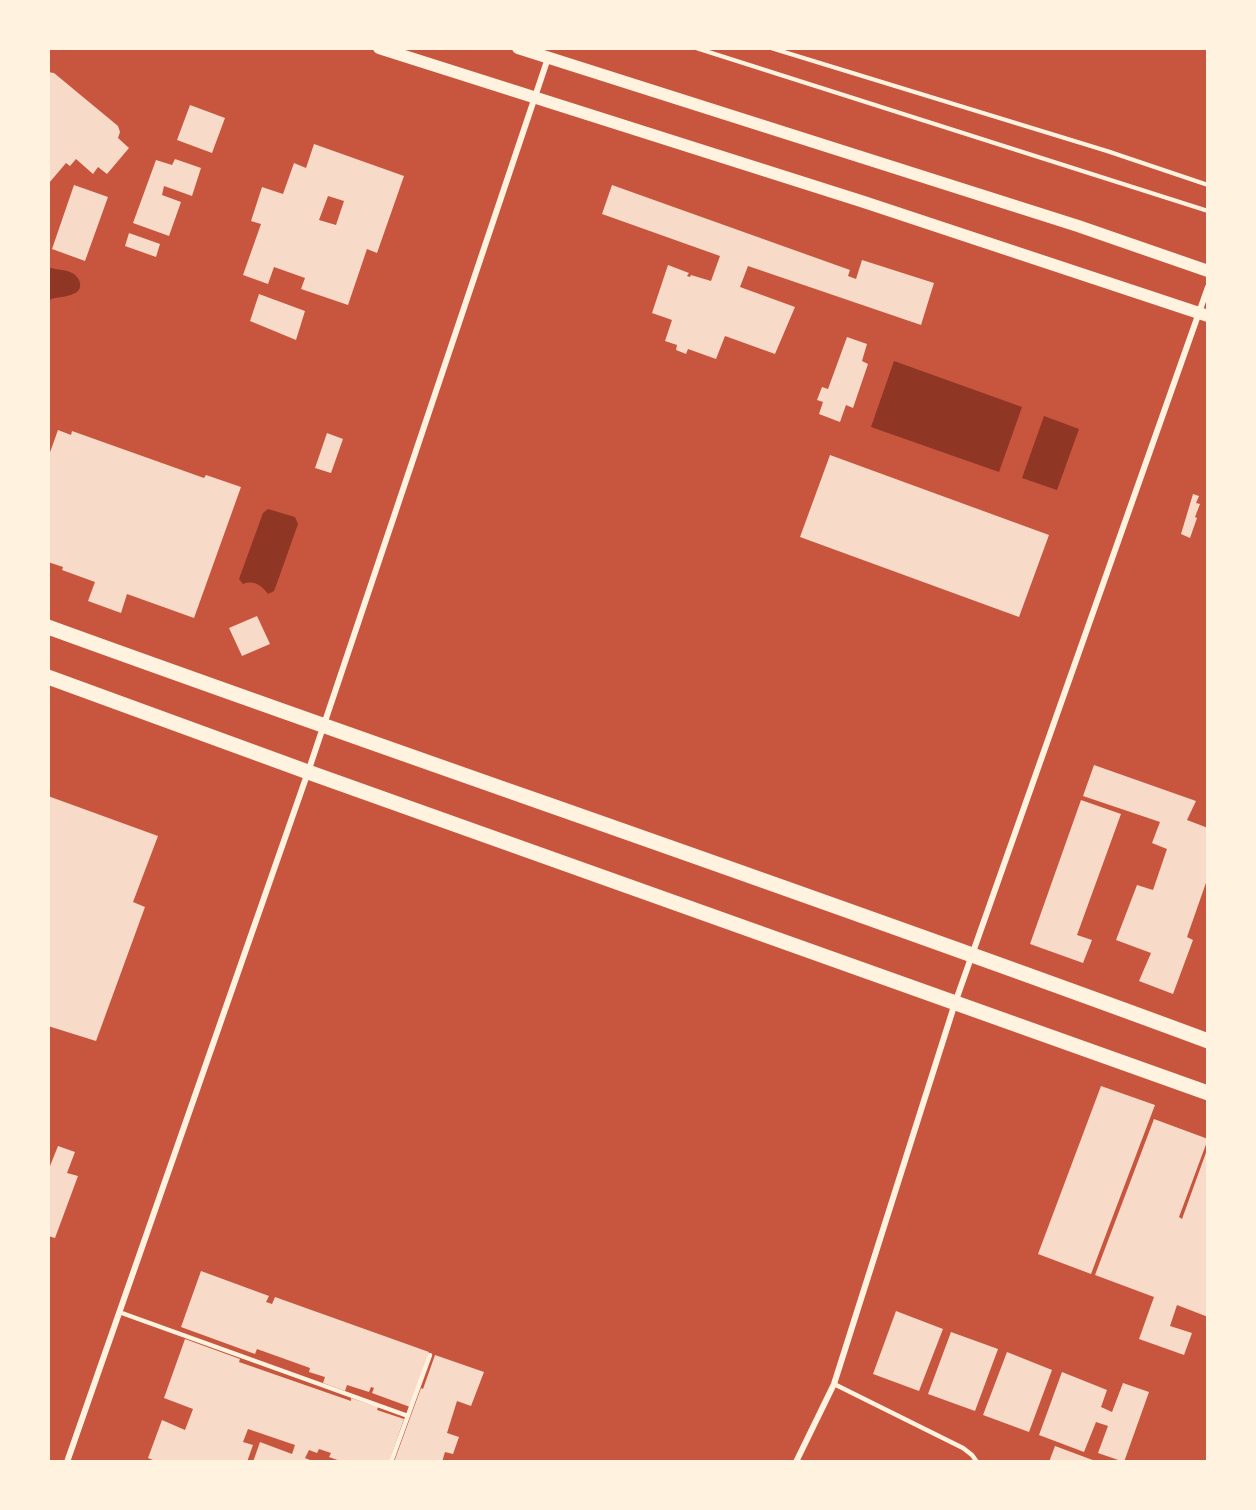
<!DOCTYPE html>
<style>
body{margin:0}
#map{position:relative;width:1256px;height:1510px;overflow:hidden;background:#c8553d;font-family:Commissioner,sans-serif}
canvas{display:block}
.frame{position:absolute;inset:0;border:50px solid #fff3e0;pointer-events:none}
</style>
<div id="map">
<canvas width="1256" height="1510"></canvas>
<div class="frame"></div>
</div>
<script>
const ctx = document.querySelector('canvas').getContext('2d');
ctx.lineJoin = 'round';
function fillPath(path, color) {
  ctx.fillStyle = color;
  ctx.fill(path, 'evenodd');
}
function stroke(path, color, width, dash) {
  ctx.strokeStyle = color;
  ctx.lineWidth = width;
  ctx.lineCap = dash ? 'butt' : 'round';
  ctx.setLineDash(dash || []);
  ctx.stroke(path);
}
fillPath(new Path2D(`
 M 48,267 C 56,270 65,269 72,273 C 75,274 77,277 79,280 C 86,297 61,296 51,299 L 48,304 Z
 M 894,361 L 1022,407 L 999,472 L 871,427 Z
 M 1044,416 L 1079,429 L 1057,490 L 1022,478 Z
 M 268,509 L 295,517 L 298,524 L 277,583 L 274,591 L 268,594 C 261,585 254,580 243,584 L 239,579 L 263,513 Z`), '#8f3625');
fillPath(new Path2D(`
 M 48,72 L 54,73 L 118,126 L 120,132 L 118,138 L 129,148 L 107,174 L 98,167 L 93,174 L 76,159 L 70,166 L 66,163 L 49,183 L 48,182 Z
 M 190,105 L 225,118 L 212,153 L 177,140 Z
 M 314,144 L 404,176 L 377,253 L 367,249 L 348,305 L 301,289 L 305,278 L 274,267 L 268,284 L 243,275 L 261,224 L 251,221 L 262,187 L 283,194 L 294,163 L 306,168 ZM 328,196 L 344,201 L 336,225 L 319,220 Z
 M 175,159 L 201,168 L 192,196 L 164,186 L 162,195 L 181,202 L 169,236 L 133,223 L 156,160 L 172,165 Z
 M 74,185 L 108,197 L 85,261 L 52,249 Z
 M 612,185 L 850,270 L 848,276 L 856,279 L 862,260 L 934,283 L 921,325 L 748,266 L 740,287 L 795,307 L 775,354 L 725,336 L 716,359 L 688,349 L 686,354 L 676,350 L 677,345 L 665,341 L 672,320 L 652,313 L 668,265 L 689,273 L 687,276 L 690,277 L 691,275 L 711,281 L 720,256 L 602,214 Z
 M 129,233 L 160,244 L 156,257 L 125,246 Z
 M 259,294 L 305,311 L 296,340 L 250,321 Z
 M 847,337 L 867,344 L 862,361 L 868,364 L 853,408 L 846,405 L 840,422 L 819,414 L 823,402 L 817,400 L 822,387 L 828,389 Z
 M 58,430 L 71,435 L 72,431 L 204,478 L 206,475 L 241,487 L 194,618 L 127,594 L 121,613 L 88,601 L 95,582 L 62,570 L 63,567 L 48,562 L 48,458 Z
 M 327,433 L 343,439 L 331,473 L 315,468 Z
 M 830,455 L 1049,535 L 1019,617 L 800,537 Z
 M 1193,494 L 1199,496 L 1196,503 L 1200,504 L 1195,517 L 1197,518 L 1190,538 L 1181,534 Z
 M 257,616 L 270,644 L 242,656 L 229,628 Z
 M 1094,765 L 1196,801 L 1187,820 L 1208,828 L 1208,877 L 1187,937 L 1193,940 L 1173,994 L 1139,981 L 1151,953 L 1116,940 L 1137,885 L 1153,890 L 1167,849 L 1152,843 L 1160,822 L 1083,796 Z
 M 48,796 L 158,836 L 133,902 L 145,907 L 96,1041 L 48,1026 Z
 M 1081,800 L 1121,814 L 1077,935 L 1092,940 L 1083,963 L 1030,944 Z
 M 1101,1086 L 1155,1105 L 1091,1274 L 1038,1254 Z
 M 1154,1119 L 1208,1139 L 1179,1217 L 1182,1219 L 1208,1147 L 1208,1317 L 1177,1305 L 1170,1326 L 1192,1333 L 1184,1355 L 1139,1339 L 1154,1297 L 1095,1275 Z
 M 58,1146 L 75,1152 L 67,1173 L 78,1176 L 55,1238 L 48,1236 L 48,1166 L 50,1166 Z
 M 201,1271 L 269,1296 L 266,1302 L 272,1304 L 275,1297 L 429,1352 L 410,1407 L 372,1393 L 374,1388 L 371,1387 L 369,1392 L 347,1385 L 345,1391 L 323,1383 L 325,1377 L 309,1372 L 310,1368 L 257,1349 L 255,1354 L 181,1327 Z
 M 896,1311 L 943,1329 L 919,1391 L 873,1374 Z
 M 951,1332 L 998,1349 L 975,1411 L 928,1394 Z
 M 185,1339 L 240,1359 L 239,1362 L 351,1401 L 351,1398 L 378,1407 L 377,1410 L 404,1419 L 389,1462 L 343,1462 L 329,1457 L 331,1453 L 319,1449 L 317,1453 L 309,1450 L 305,1458 L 315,1462 L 253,1462 L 260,1442 L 292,1454 L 295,1445 L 248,1429 L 243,1442 L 253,1445 L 247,1462 L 158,1462 L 148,1458 L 162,1420 L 185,1430 L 193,1409 L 164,1398 Z
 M 1007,1352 L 1052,1370 L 1029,1432 L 983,1415 Z
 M 435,1355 L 484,1372 L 471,1406 L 457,1401 L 447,1433 L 459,1437 L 453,1454 L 445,1452 L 442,1462 L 394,1462 L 421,1388 L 423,1389 Z
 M 1062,1372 L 1107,1390 L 1101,1407 L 1112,1412 L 1123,1383 L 1149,1392 L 1124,1462 L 1098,1453 L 1108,1426 L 1096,1422 L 1084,1452 L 1039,1435 Z
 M 1055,1446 L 1098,1462 L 1049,1462 Z`), '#f7dbc8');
stroke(new Path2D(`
 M 696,48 L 1208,211
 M 771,48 L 1107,151 L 1208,185`), '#fff3e0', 4);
stroke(new Path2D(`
 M 119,1312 L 408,1416
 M 834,1384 L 963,1448 L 972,1455 L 977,1462
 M 391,1462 L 430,1355`), '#fff3e0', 4.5);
stroke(new Path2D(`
 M 67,1462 L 308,772 L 548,58
 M 796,1462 L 834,1384 L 955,1003 L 1208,287`), '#fff3e0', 6);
stroke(new Path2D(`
 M 379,48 L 864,202 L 1208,316
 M 518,48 L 1078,226 L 1208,271`), '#fff3e0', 12);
stroke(new Path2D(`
 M 48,627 C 434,767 823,898 1208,1041
 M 48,677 L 308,772 L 1208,1093`), '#fff3e0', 15);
</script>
